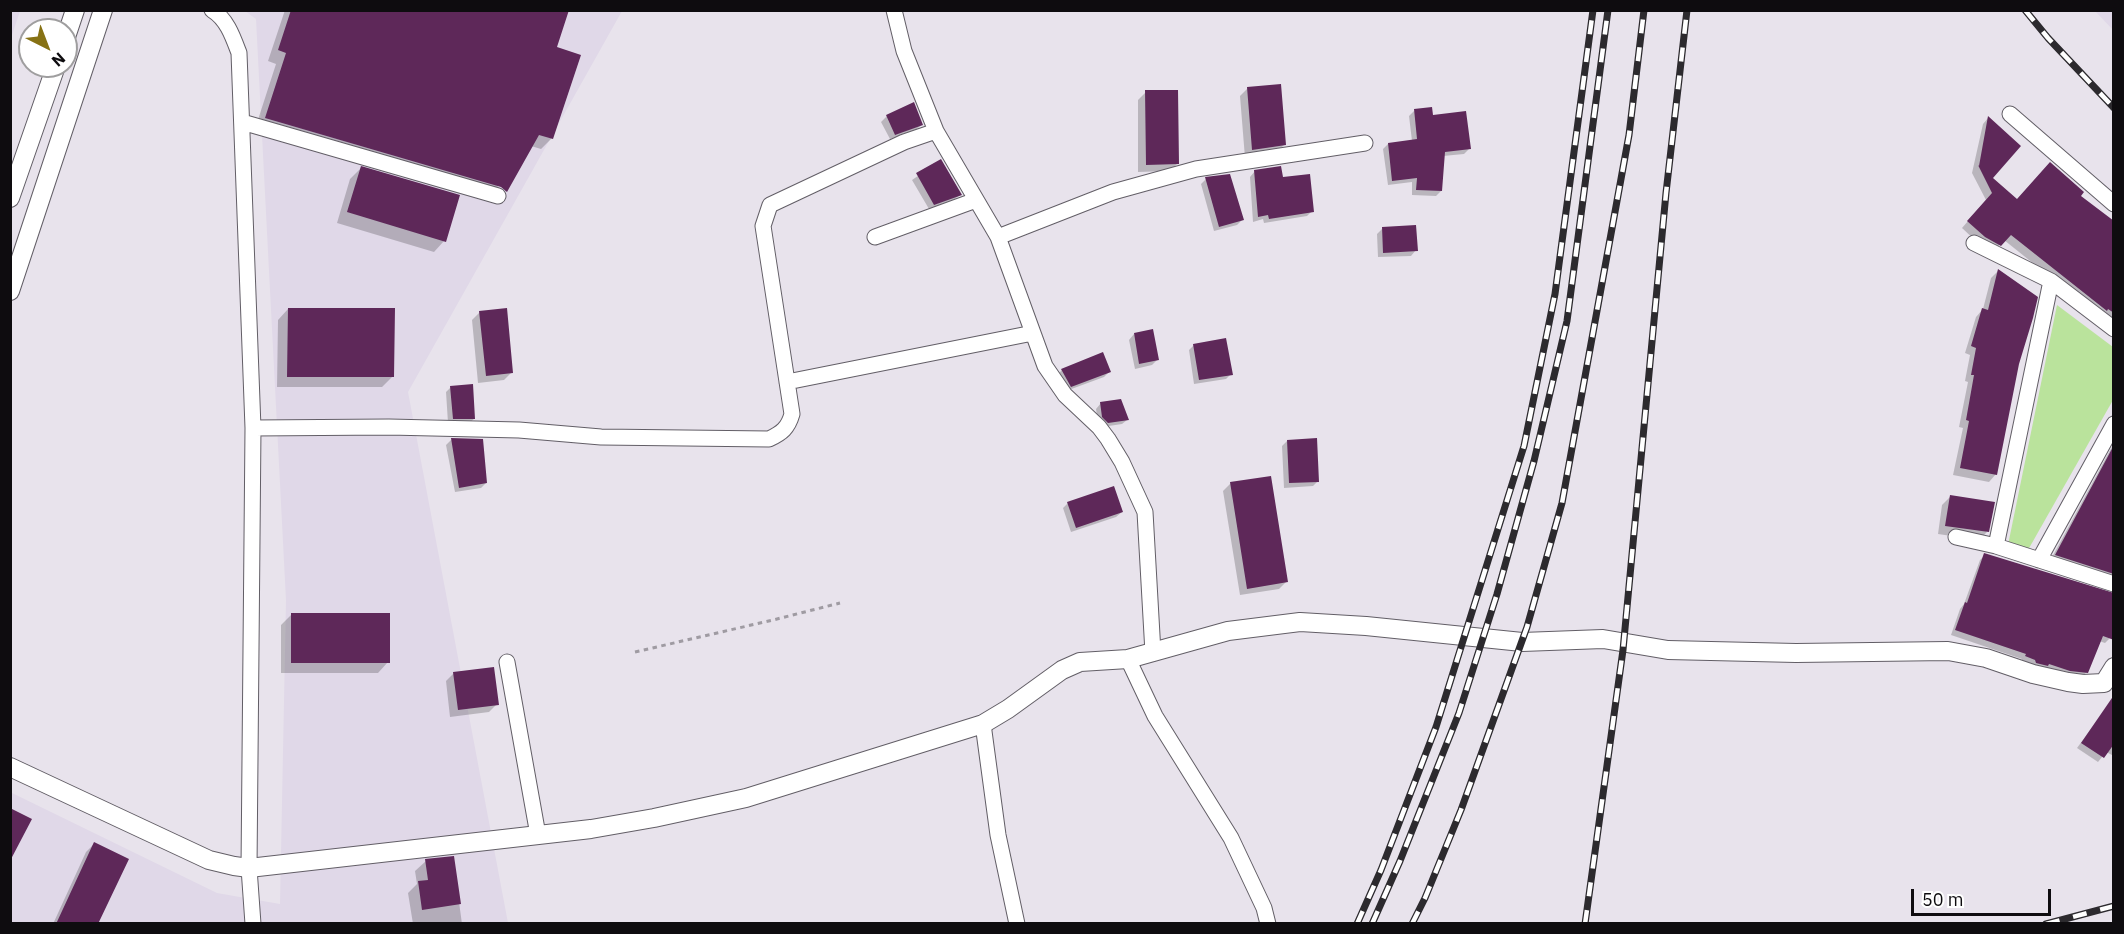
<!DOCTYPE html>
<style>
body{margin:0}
#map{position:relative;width:2124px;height:934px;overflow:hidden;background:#e8e3ec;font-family:"IBM Plex Sans",sans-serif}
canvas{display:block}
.frame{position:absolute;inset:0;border:12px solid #0e0c0f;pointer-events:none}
.north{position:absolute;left:18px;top:18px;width:60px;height:60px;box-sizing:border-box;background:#fff;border:2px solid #9f9e9f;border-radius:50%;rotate:138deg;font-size:16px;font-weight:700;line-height:24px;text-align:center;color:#0e0c0f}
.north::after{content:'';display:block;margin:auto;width:21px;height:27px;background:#877214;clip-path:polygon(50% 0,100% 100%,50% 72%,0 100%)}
.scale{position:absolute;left:1911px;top:889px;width:140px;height:27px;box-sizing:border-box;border:3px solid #0e0c0f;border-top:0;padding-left:8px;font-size:18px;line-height:21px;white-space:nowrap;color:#0e0c0f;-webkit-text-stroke:4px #fff;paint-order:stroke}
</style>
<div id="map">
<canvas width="2124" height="934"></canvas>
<div class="frame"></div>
<div class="north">N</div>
<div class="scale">50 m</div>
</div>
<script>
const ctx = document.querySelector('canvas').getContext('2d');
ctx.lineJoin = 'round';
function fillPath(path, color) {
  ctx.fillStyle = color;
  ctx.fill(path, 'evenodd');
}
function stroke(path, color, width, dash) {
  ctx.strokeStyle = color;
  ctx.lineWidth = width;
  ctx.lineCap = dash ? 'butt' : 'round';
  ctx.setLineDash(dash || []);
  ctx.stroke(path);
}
fillPath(new Path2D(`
 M 11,10 L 20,11 L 11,38 L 10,11 Z
 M 245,11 L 622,11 L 408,392 L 508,923 L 11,923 L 10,792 L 217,893 L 280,904 L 286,600 L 256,19 Z
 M 2095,11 L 2113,11 L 2113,30 Z`), '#e0d8e8');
fillPath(new Path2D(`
 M 2057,305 L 2113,347 L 2113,400 L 2028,550 L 2008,545 Z`), '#bae39c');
fillPath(new Path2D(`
 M 285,10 L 567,10 L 555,48 L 552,138 L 541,149 L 531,146 L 505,192 L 505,188 L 494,183 L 504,192 L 495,201 L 255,129 L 276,64 L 268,61 Z
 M 1248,88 L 1284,145 L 1276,153 L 1245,158 L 1240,96 Z
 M 1146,92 L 1178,163 L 1170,171 L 1138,172 L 1138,100 Z
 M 913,104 L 921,125 L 916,130 L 890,139 L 881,122 L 887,116 Z
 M 1414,111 L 1432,117 L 1469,149 L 1464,154 L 1443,156 L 1441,191 L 1436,196 L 1412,195 L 1412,182 L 1388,185 L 1383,149 L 1388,144 L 1412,141 L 1409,116 Z
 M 1988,118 L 1991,178 L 2017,201 L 2079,196 L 2113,222 L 2114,323 L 2099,316 L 2004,240 L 1994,251 L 1978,243 L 1962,228 L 1986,200 L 1972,173 L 1983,124 Z
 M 940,161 L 960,195 L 955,199 L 929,209 L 912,180 Z
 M 361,168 L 444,241 L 434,252 L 337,223 L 350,179 Z
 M 1255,171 L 1282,179 L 1312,211 L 1307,216 L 1264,223 L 1263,219 L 1253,222 L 1250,177 Z
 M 1206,179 L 1242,220 L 1237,225 L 1214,231 L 1201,184 Z
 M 1382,229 L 1416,250 L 1411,256 L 1378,257 L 1377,234 Z
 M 1998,271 L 2013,384 L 1996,474 L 1989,482 L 1953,475 L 1963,428 L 1959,427 L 1968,382 L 1965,381 L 1970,355 L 1965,353 L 1976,317 L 1983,309 L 1991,278 Z
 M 288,309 L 393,376 L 382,387 L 277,387 L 278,320 Z
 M 480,312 L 512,372 L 504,380 L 478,383 L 472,320 Z
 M 1134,334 L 1157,360 L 1152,365 L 1135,369 L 1129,340 Z
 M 1194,345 L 1231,374 L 1226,379 L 1194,384 L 1189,350 Z
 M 1062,370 L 1109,372 L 1104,377 L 1066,391 L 1057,375 Z
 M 451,387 L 474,419 L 468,424 L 448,423 L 446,392 Z
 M 1101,403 L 1127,420 L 1122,424 L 1102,427 L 1098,422 L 1096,409 Z
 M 451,440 L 482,440 L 486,483 L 481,488 L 455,492 L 446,445 Z
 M 1287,441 L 1318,481 L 1313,486 L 1284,488 L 1282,446 Z
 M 2114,443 L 2114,577 L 2050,561 Z
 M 1231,483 L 1286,582 L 1279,589 L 1240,595 L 1223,491 Z
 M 1950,497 L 1987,532 L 1979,540 L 1938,534 L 1942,505 Z
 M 1068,503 L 1122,512 L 1116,517 L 1071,532 L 1063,508 Z
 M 1985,555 L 2110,638 L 2105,643 L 2099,641 L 2087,672 L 2081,677 L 2064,675 L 2021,661 L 2022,659 L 1951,635 L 1960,609 L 1964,604 L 1980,560 Z
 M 292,614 L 388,662 L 378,673 L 281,673 L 281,625 Z
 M 454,673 L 497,704 L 489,712 L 450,717 L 446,681 Z
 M 2107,707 L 2114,711 L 2114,756 L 2106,752 L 2098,762 L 2077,748 Z
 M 94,844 L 97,924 L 53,924 L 86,852 Z
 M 453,858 L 462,924 L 413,924 L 408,893 L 417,884 L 415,871 L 426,861 Z`), '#0003');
fillPath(new Path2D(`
 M 291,10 L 569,10 L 557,47 L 581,55 L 553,139 L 539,135 L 507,192 L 501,187 L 265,118 L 286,53 L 278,50 Z
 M 1281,84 L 1286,145 L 1252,150 L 1247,87 Z
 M 1145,90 L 1178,90 L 1179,164 L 1146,165 Z
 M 914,102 L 923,125 L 895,135 L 886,115 Z
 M 1432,107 L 1433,115 L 1466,111 L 1471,149 L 1445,152 L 1442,191 L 1416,190 L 1417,178 L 1392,181 L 1388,143 L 1417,139 L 1414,109 Z
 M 1988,116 L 2021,146 L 1993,178 L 2017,199 L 2050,162 L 2084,192 L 2081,196 L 2114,221 L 2114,313 L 2108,309 L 2107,311 L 2011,235 L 2001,246 L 1985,237 L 1967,221 L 1992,193 L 1978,165 L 1979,166 Z
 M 941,159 L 962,195 L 934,205 L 916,173 Z
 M 361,166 L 460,195 L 446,242 L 347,212 Z
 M 1281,166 L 1283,177 L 1310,174 L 1314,212 L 1269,219 L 1268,215 L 1258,217 L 1254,170 Z
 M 1230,174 L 1244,220 L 1219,227 L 1205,177 Z
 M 1416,225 L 1418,251 L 1383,253 L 1382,227 Z
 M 1998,269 L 2038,297 L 2033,318 L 2019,364 L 1997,475 L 1960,468 L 1969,421 L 1966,420 L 1974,375 L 1971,375 L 1976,348 L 1971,346 L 1982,308 L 1988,310 Z
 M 288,308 L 395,308 L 394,377 L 287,377 Z
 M 507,308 L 513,373 L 486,376 L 479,311 Z
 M 1153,329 L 1159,360 L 1139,364 L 1134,333 Z
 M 1226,338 L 1233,375 L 1199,380 L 1193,344 Z
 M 1103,352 L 1111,372 L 1071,387 L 1061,369 Z
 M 473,384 L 475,419 L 453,419 L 450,386 Z
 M 1121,399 L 1129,420 L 1108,423 L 1102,417 L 1100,402 Z
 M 451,438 L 483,439 L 487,483 L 459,488 Z
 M 1317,438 L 1319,482 L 1289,483 L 1287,440 Z
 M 2114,445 L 2114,574 L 2055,555 Z
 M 1271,476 L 1288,582 L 1247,589 L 1230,482 Z
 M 1114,486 L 1123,512 L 1076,528 L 1067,502 Z
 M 1950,495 L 1995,502 L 1989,532 L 1945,526 Z
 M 1984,553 L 2114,593 L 2114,640 L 2103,636 L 2088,673 L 2070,671 L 2049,664 L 2048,666 L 2036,663 L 2035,660 L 2025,656 L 2026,654 L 1955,630 L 1965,602 L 1967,603 Z
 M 291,613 L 390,613 L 390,663 L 291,663 Z
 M 494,667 L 499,705 L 458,710 L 453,672 Z
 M 2114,695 L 2114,744 L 2104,758 L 2081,743 Z
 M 10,808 L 32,819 L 10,861 Z
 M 94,842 L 129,859 L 98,924 L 56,924 Z
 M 454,856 L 461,904 L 422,910 L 418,881 L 428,880 L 425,859 Z`), '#5e2859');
const minor = new Path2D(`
 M 212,10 C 227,19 233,37 239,53 L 253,428 L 249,868 L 253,924
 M 894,10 L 904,51 L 936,131 L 998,237 L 1045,366 L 1065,395 L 1099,427 L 1108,439 L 1122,462 L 1145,512 L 1153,653
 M 2010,114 L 2114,204
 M 242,122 L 498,196
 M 875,237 L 976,200
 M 998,237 L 1113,192 L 1196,169 L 1365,143
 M 1974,243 L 2051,281 L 2114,329
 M 787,382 L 1033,333
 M 253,428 L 389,427 L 519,430 L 601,437 L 769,439 C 782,433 788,428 792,414 L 763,226 L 770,205 L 904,142 L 936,131
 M 1956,537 L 1996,546 L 2114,584
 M 1996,546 L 2051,281
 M 2039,560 L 2114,424
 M 1128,659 L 1155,716 L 1231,838 L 1264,908 L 1268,924
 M 507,662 L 538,835
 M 983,724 L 998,835 L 1017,924`);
const tertiary = new Path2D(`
 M 66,37 L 75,10
 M 10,198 L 56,66
 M 10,291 L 103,10
 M 10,767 L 209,860 L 234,866 L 249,868 L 591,829 L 654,818 L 746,798 L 983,724 L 1008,709 L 1062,670 L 1080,662 L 1128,659 L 1228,631 L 1300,622 L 1366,626 L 1522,642 L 1603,639 L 1668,650 L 1796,653 L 1948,651 L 1986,658 L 2033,674 L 2068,682 L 2083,684 L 2104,683 L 2114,667`);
stroke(minor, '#625e66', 17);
stroke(tertiary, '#625e66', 20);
stroke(new Path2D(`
 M 635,652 L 773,620 L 840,603`), '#9f9ba2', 3, [4.5, 4.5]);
stroke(minor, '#fff', 15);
stroke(tertiary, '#fff', 18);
const rail = new Path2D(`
 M 2025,10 L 2048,38 L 2114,108
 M 1357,924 L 1381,870 L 1436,727 L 1524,446 L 1555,294 L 1593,10
 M 1372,924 L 1400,861 L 1459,713 L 1497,594 L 1534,461 L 1567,321 L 1608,10
 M 1412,924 L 1425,898 L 1461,810 L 1527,627 L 1562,503 L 1629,135 L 1644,10
 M 1585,924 L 1623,650 L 1666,193 L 1687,10
 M 2046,924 L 2114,906`);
stroke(rail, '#2c2a2e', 7);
stroke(rail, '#fff', 4.5, [14]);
</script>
